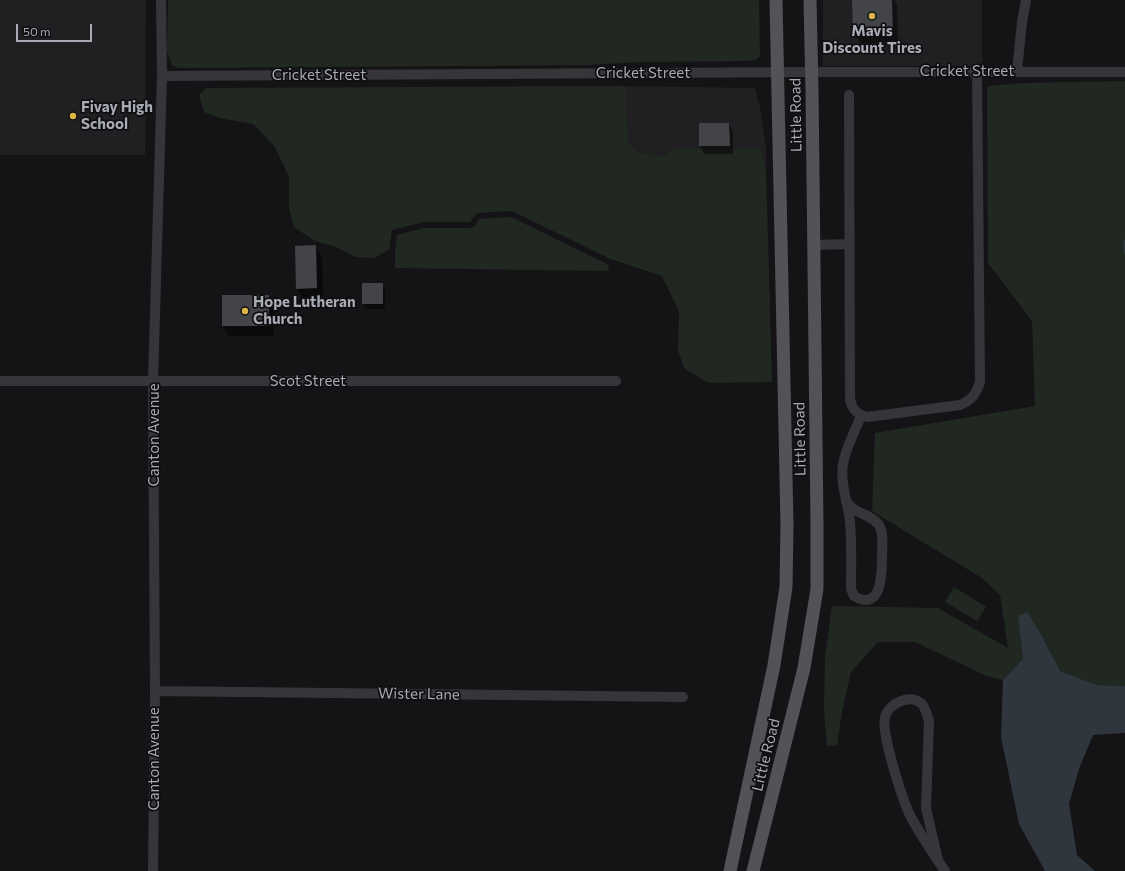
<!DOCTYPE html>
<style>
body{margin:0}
#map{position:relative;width:1125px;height:871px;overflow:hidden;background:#141416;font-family:Commissioner,sans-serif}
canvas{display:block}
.scale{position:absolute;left:16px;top:24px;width:76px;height:18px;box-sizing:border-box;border:2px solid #a8aab4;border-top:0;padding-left:5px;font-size:12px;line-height:14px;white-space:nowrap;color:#a8aab4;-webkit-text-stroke:3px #0f0f11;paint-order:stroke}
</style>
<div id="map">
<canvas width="1125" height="871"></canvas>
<div class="scale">50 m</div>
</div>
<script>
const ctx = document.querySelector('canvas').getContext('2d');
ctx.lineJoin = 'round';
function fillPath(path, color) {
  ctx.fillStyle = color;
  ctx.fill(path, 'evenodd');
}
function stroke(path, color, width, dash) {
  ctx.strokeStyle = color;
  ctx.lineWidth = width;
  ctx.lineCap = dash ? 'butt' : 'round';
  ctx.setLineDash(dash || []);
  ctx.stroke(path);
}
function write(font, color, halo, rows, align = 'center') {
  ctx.font = font + ' Commissioner,sans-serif';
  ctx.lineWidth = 3.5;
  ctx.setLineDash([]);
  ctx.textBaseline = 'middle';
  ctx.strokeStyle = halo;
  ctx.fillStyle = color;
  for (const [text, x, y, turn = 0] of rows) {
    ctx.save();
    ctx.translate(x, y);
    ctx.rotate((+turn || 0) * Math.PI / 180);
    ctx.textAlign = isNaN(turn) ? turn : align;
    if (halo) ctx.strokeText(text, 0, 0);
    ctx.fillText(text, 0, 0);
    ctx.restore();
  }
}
fillPath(new Path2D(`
 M 0,0 L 146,0 L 145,155 L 0,155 Z
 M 823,0 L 982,0 L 982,66 L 823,66 Z
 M 624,86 L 755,88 L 760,108 L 766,148 L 766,171 L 761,149 L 669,155 L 640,154 L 629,144 L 626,108 L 626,90 Z`), '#202022');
fillPath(new Path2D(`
 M 168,0 L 759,0 L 760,56 L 755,60 L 748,61 L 640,62 L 587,65 L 178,68 L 172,65 L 167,52 Z
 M 1125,81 L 1125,686 L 1097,685 L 1060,671 L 1043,638 L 1018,616 L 1023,659 L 1003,680 L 989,677 L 915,642 L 878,642 L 851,672 L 842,712 L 837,745 L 827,746 L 824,710 L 825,656 L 832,606 L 938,608 L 1008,648 L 1000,595 L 982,578 L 872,511 L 875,433 L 1035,406 L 1032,321 L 988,263 L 987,86 L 1025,83 Z
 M 624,86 L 626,90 L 626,108 L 629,144 L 640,154 L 668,155 L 674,149 L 761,149 L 766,171 L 772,382 L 709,383 L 684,368 L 678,350 L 679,311 L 662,276 L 608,258 L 512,211 L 477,213 L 470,222 L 424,222 L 392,230 L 389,250 L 373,258 L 356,257 L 333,246 L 315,241 L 294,227 L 289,208 L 289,177 L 275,147 L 253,124 L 220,118 L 204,112 L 199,95 L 206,88 Z
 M 511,217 L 609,265 L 608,271 L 395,268 L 395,251 L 397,235 L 424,228 L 470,228 L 475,226 L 479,219 Z
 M 954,587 L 986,607 L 977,621 L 945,602 Z`), '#212822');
fillPath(new Path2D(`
 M 1027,612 L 1043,638 L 1060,671 L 1097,685 L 1125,686 L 1125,733 L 1093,735 L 1079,769 L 1069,804 L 1077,855 L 1095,871 L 1045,871 L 1019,824 L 1001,737 L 1003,680 L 1023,659 L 1018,616 Z`), '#2f363d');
fillPath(new Path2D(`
 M 853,0 L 894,0 L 897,5 L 898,43 L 860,43 L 854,32 Z
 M 729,124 L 733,132 L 733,154 L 704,154 L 700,146 Z
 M 316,246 L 322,257 L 323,299 L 303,299 L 297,289 Z
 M 363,284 L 382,284 L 385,289 L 385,309 L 366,309 L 363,304 Z
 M 268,296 L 274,307 L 274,336 L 229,336 L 223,326 Z`), '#0007');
stroke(new Path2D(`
 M 1125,241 L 1125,252`), '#2f363d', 3);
fillPath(new Path2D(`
 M 852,0 L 892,0 L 893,33 L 853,33 Z
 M 699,123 L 729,123 L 730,146 L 699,146 Z
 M 316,245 L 317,288 L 296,289 L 295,246 Z
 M 362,283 L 383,283 L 383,304 L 362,304 Z
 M 222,295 L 269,295 L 269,326 L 222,326 Z`), '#434448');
stroke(new Path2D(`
 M 1017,71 L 1022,22 L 1026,0
 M 162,76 L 811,72 L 1125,72
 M 849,95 L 850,399 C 852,409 856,414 867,417 L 960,405 C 972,400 976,394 980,382 L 977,71
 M 814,245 L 849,244
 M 0,381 L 616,381
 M 846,502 C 849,504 852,508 855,510 C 864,515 876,518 880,527 C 884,536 882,546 882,555 C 882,574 882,612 854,596 L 851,589 C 851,567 852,544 850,522 C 848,502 840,485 843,464 C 846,447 855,431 861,416
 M 155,691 L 683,697
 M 938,860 L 926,808 L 929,721 C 927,715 926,709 922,704 C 911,693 889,703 885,717 C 881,733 901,794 908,811 C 918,832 932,852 945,871
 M 153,871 L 155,691 L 153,381 L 162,76 L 161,0`), '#36363a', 10);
stroke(new Path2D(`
 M 730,871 L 774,665 L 786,587 L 787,525 L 776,0
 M 753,871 L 804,668 L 817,589 L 817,525 L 812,90 L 810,0`), '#525359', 13);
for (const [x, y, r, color] of [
 [872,16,4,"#dcb646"],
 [73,116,4,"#dcb646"],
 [245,311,4,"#dcb646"]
]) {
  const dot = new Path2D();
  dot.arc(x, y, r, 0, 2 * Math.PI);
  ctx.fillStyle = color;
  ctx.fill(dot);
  stroke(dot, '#0f0f11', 1.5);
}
write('bold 15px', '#a8aab4', '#0f0f11', [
 ["Mavis",872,31,"center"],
 ["Discount Tires",872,48,"center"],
 ["Fivay High",81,107],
 ["School",81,124],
 ["Hope Lutheran",253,302],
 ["Church",253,319]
], 'left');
write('15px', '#a8aab4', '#0f0f11', [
 ["Cricket Street",967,71],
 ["Cricket Street",643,73],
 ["Cricket Street",319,75],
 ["Little Road",796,115,-91],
 ["Scot Street",308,381],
 ["Canton Avenue",154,435,-90],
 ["Little Road",800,439,-91],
 ["Wister Lane",419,694,1],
 ["Little Road",766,755,-76],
 ["Canton Avenue",154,759,-90]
]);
</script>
